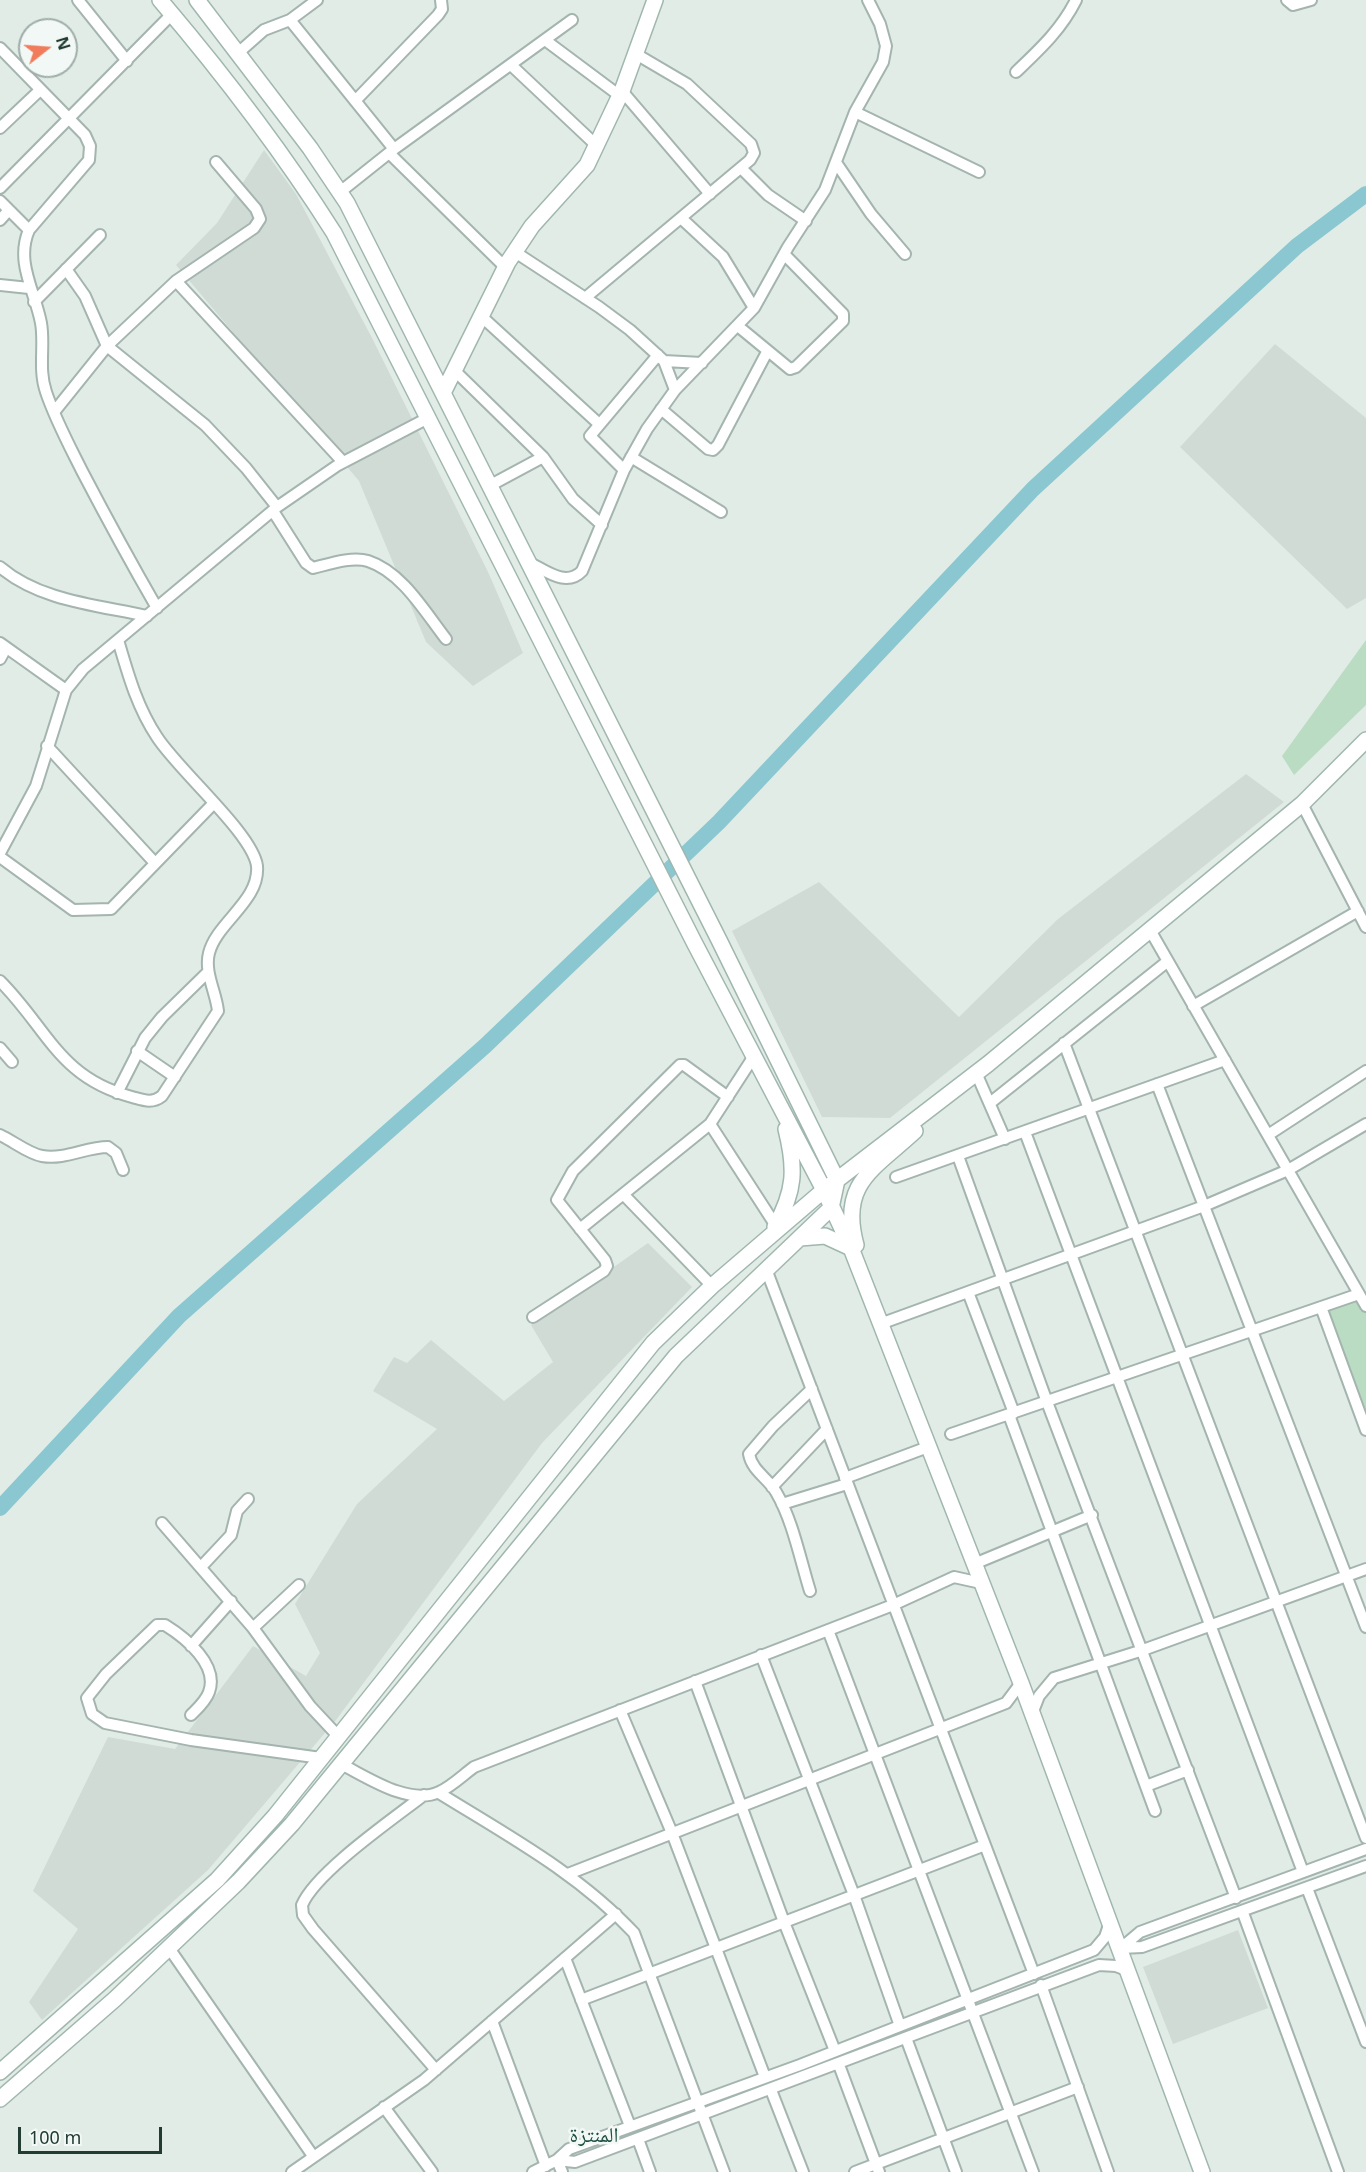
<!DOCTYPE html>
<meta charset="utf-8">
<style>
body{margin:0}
#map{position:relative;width:1366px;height:2172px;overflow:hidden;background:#e1ece7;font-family:"Noto Sans",sans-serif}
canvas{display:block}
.north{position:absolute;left:18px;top:18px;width:60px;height:60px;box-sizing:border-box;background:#f2f8f5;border:2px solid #9fada8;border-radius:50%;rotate:73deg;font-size:16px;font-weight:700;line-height:24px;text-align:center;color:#223c34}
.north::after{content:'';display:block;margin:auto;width:21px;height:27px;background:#f07c5b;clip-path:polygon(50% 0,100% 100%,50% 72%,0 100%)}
.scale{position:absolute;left:18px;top:2127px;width:144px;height:27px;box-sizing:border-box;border:3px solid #223c34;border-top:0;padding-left:8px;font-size:18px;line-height:21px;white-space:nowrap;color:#223c34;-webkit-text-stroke:4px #f2f8f5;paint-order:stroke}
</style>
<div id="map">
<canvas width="1366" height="2172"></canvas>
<div class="north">N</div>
<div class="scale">100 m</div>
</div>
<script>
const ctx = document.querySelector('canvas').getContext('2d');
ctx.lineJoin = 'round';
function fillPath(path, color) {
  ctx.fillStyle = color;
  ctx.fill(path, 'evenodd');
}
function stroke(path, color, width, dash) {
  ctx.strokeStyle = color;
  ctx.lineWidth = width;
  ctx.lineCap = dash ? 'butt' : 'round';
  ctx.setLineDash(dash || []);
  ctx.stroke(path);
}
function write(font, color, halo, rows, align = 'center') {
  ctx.font = font + ' "Noto Sans","Noto Naskh Arabic",sans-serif';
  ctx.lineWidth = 5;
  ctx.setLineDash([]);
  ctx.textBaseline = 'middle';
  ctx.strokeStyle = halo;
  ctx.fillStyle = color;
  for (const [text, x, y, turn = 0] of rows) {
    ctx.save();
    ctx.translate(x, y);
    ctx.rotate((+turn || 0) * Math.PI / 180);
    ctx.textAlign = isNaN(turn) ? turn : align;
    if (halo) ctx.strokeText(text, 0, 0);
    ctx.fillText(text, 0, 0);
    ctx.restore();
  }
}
fillPath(new Path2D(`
 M 264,150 L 296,194 L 372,338 L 489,574 L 523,653 L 473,686 L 426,642 L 359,481 L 176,265 L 217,223 Z
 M 1275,344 L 1366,418 L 1366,598 L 1347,609 L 1180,447 Z
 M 1246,774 L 1284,802 L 890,1118 L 822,1117 L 732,931 L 819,882 L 959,1017 L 1058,919 Z
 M 648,1243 L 692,1287 L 542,1443 L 336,1720 L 208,1870 L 42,2020 L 29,2002 L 78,1929 L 33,1891 L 108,1737 L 175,1749 L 253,1646 L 306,1676 L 320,1653 L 295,1604 L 357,1504 L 437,1429 L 373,1391 L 394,1357 L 407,1363 L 431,1340 L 504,1401 L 553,1362 L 531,1325 Z
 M 1238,1930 L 1268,2008 L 1173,2044 L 1143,1967 Z`), '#d0dbd6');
fillPath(new Path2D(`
 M 1366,640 L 1366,705 L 1294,775 L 1282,756 Z
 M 1359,1294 L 1366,1306 L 1366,1418 L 1321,1307 Z`), '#badcc3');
stroke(new Path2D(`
 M 0,1508 L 179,1316 L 485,1046 L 719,822 L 1033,489 L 1297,246 L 1366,194`), '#8ac7d0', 16);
const street = new Path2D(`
 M 78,0 L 127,61
 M 1287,0 L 1293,5 L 1311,0
 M 290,20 L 394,149
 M 545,40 L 620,96
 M 0,48 L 85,135 L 90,146 L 89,160 L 29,230 C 15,262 35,291 41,323 C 45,345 38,369 46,392 C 55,419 69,445 82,471 C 106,517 131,563 157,608
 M 238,53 L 264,30 L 290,20 L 317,0
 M 511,65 L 596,145
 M 1016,72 C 1039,50 1061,30 1076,0
 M 622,91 L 710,194
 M 355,101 L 438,15 L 442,9 L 441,0
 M 855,112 L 979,172
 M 0,128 L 40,90
 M 389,153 L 505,267
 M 837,164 L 871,214 L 905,254
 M 741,168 L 768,195 L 806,221
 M 0,188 L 172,14
 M 340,192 L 394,149 L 572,20
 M 0,201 L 29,230
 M 681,218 L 723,257 L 754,308
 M 0,220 L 9,210
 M 515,252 L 599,307 L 630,330 L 664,361 L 675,390
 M 66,269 L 85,296 L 107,346 L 205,425 L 246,468 L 277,507
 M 176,281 L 343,462
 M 0,285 L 29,288
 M 585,298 L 750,160 L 754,153 L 751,144 L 687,84 L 636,54
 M 34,302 L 100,235
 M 481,316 L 598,423
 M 739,327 L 790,369 L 796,367 L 843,321 L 843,314 L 784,254
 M 664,361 L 702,363
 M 454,370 L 543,457 L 573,499 L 602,525
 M 661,409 L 708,449 L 713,450 L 718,445 L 767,352
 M 54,412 L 107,346 L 176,281 L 254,228 L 260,219 L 256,209 L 216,162
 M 631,457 L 721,512
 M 624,470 L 590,436 L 658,355
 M 489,486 L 543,457
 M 273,511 L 306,563 L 313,568 C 329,564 352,556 368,561 C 402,572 425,612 446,639
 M 528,562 C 545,570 566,588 582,571 L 624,470 L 647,429 L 675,390 L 754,308 L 788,247 L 825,190 L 855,112 L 883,62 L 886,46 L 880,24 L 868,0
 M 0,567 C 40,601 97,605 147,616
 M 0,643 L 66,690
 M 0,659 L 6,648
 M 47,746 L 155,863
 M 1302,804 L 1366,927
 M 0,853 L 36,786 L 66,690 L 83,669 L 277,507 L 338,465 L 428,418
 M 0,857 L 73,910 L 111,909 L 213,804
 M 1150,930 L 1366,1306
 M 0,981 C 48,1029 59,1078 132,1097 C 143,1100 152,1104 162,1096 L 218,1011 C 216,992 204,972 209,953 C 217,922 260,901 257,866 C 253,834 178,770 157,737 C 137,707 128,674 118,640
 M 1193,1006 L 1358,911
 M 1064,1043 L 1366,1838
 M 0,1048 L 12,1062
 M 137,1051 L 175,1077
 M 754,1056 L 710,1124 L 776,1226
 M 977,1075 L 1005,1139
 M 1157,1084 L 1366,1627
 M 117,1093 L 145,1038 L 162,1017 L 208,972
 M 990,1103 L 1168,961
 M 1025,1132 L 1303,1872
 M 0,1135 C 13,1141 29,1154 42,1156 C 65,1160 86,1147 108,1147 L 116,1153 L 123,1170
 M 1268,1135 L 1366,1071
 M 958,1156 L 1047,1402 L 1236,1898
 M 896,1177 L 1225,1060
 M 623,1194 L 712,1286
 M 580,1229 L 710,1124
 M 766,1269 L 1034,1974
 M 968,1292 L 1014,1413
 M 1321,1307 L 1366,1430
 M 533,1317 L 604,1271 L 607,1266 L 605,1260 L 557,1200 L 573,1171 L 680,1065 L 684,1065 L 728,1097
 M 880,1324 L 1204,1206 L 1288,1170 L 1366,1124
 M 1009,1415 L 1155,1811
 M 951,1434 L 1359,1294
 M 845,1478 L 928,1447
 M 772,1487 L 827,1429
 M 782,1504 L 847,1484
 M 162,1523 L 253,1628 L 310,1706 L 339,1737
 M 974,1564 L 1092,1515
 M 201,1567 L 231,1535 L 237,1511 L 248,1499
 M 810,1591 C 800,1559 793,1521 776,1492 C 768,1478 752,1471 749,1454 L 773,1426 L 812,1389
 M 253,1628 L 299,1585
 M 828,1630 L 1033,2172
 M 191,1646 L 231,1601
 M 761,1655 L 854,1895 L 900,2026
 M 695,1681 L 784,1922 L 835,2051
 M 620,1710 L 672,1833 L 765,2077
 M 1032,1714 L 1039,1696 L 1054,1678 L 1143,1650 L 1366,1569
 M 191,1715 C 197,1709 206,1701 209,1692 C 219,1665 186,1638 165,1625 L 157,1625 L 106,1674 L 87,1698 L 92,1714 L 105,1723 L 191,1740 L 321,1758
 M 341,1764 C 367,1777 409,1806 439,1792 C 451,1787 463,1775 474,1767 L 893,1605 L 954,1577 L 981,1583
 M 1146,1786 L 1188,1770
 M 439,1793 C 507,1835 579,1874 634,1933 L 724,2172
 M 424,1795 C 393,1819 316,1872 302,1905 L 303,1915 L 313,1929 L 436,2070
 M 568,1874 L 1006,1703 L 1021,1683
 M 1307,1888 L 1366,2042
 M 1243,1913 L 1338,2172
 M 169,1948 L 313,2156
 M 1121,1948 L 1140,1932 L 1366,1849
 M 1121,1948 L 1142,1947 L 1366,1866
 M 565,1958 L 630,2126
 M 1041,1985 L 1108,2172
 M 581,2000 L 985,1845
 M 492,2021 L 546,2166
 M 906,2038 L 956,2172
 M 839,2065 L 879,2172
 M 771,2090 L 803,2172
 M 384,2107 L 432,2172
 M 638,2139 L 650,2172
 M 557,2160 L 575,2162 L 1099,1965 L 1116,1966 L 1129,1971
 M 557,2160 L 562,2172
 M 292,2172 L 424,2080 L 616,1914
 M 533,2172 L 557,2160 L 569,2149 L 800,2065 L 1094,1950 L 1105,1937 L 1110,1922
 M 855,2172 L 1078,2087`);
const secondary = new Path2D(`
 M 160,0 C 223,74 282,151 334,233 L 695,944 L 824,1190 L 851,1248 L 1021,1683 L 1202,2172
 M 443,393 L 508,262 L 532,226 L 587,165 L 622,91 L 655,0
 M 775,1227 C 795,1191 796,1169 786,1129
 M 800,1238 L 825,1236 L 851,1248
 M 856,1245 C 839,1183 874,1169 915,1131
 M 0,2072 L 217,1880 L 275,1816 L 653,1343 L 712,1286 L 824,1190 L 988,1064 L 1302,804 L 1366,740
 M 0,2099 L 115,1999 L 238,1882 L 292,1824 L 676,1356 L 831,1208 L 837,1180 L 719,940 L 347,203 L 310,148 L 197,0`);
stroke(street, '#a4b4ae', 14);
stroke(secondary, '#a0b7ae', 18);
stroke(street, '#fff', 10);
stroke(secondary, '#fff', 15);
write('21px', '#1e4e41', '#f2f8f5', [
 ["المنتزة",594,2136]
]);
</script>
